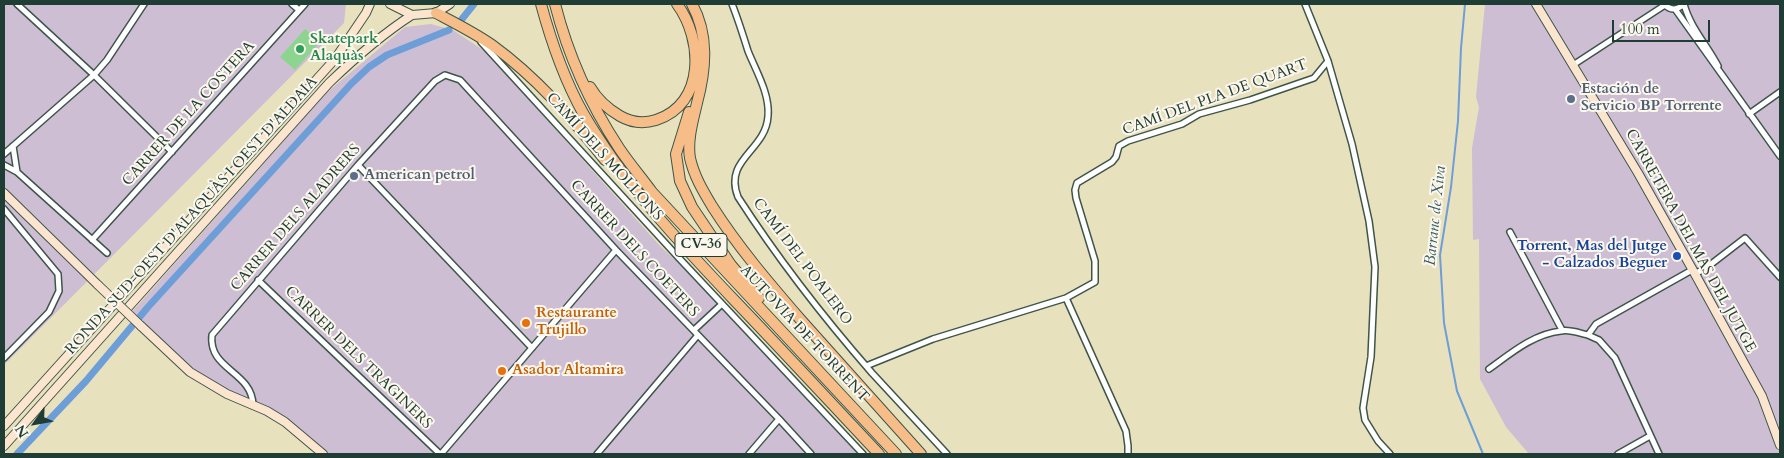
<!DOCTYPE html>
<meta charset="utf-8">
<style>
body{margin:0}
#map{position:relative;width:1784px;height:458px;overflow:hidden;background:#e8e1be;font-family:Cardo,serif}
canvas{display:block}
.frame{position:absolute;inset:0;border:5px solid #1f3d34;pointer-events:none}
.north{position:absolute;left:10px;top:398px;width:50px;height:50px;-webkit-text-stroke:4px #fbf7ec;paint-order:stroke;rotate:238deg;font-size:14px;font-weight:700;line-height:20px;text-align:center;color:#1f3d34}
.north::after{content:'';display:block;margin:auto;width:18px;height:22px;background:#1f3d34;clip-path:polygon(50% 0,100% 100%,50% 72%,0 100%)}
.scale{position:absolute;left:1612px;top:20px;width:98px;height:22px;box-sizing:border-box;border:2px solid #1f3d34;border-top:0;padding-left:6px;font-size:15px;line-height:18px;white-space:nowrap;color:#1f3d34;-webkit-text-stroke:4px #fbf7ec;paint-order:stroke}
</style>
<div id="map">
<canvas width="1784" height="458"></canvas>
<div class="frame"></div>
<div class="north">N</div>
<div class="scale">100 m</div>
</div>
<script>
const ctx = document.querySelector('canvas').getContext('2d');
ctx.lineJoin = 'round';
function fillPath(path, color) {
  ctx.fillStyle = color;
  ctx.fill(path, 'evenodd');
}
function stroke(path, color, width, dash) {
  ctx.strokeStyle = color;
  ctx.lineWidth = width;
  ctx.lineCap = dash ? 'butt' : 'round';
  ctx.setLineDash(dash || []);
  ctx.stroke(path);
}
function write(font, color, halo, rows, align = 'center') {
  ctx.font = font + ' Cardo,serif';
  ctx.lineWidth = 4;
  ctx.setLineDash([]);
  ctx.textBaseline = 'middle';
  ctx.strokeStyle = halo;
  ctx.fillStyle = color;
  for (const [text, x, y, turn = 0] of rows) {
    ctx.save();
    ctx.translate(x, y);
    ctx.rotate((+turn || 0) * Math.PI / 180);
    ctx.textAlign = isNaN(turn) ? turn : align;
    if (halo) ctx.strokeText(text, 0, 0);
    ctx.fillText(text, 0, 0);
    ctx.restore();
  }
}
fillPath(new Path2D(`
 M 4,4 L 346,4 L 344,23 L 4,365 Z
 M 1485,4 L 1780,4 L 1780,454 L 1529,454 L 1506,427 L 1480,379 L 1479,239 L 1473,240 L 1472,148 L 1479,107 L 1476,97 Z
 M 431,24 L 453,30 L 486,52 L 661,247 L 697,279 L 861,454 L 322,454 L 286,424 L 191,370 L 131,313 L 326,93 L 405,27 Z`), '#cdbed3');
fillPath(new Path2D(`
 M 305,29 L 320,42 L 295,70 L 280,57 Z`), '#8cd48f');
stroke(new Path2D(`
 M 1465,4 L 1461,48 L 1458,121 L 1451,187 L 1440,255 L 1444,323 L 1457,391 L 1483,454`), '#6d9ed8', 2);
stroke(new Path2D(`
 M 462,19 L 474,4
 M 17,454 L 86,381 L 148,307 L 351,84 L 369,67 L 387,55 L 449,30`), '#6d9ed8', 7);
const street = new Path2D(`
 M 17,4 L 94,75 L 172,152
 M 292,4 L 299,10
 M 732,4 C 738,19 743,35 748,51 C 756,71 770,94 768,116 C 766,151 723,159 738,197 C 778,259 824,318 872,373 C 897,400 922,427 947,454
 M 1305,4 L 1328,61 L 1352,144 L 1369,221 L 1375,267 L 1371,357 L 1363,408 L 1365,420 L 1378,441 L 1390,454
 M 1664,4 C 1670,11 1678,10 1684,4
 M 1684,4 C 1690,27 1707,45 1718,66
 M 1675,9 L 1780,156
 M 481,42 L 678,257 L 863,454
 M 1573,65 L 1665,5
 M 1749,114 L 1780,92
 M 13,146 L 17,172
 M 4,154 L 94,75 L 107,60 L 144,4
 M 4,165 L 17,172 L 107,253
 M 358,165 L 532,348
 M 4,209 L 58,274 L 59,291 L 49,312 L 4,358
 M 1510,232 L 1562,330
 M 92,240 L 305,4
 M 1695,274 L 1710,265 L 1745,238 L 1780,277
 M 258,280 L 440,454
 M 1066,298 L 1126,431 L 1128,446 L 1128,454
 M 694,330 L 722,304
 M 1588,335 L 1599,340 L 1615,358 L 1659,454
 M 866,366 L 933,339 L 1066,298 L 1095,282 L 1095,261 L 1076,198 L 1075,190 L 1077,183 L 1112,162 L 1116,157 L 1119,146 L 1128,141 L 1182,124 L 1199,114 L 1250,100 L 1314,78 L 1328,61
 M 1489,369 C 1510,354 1533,334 1561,331 C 1569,329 1579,333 1588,335 L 1596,324 L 1692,270
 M 253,405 C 252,371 208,370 212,335 L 358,165 L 435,81 L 445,75 L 460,80 L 616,250 L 779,419 L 811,454
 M 441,454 L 616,250
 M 597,454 L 698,335
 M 749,454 L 779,419
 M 1618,454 L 1650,436`);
const secondary = new Path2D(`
 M 390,4 L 412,15 L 436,13 L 450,4
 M 1536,4 L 1638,173 L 1695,274 L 1762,396 L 1780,445
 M 4,193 L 98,285
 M 141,326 L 190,372 L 227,394 L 267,411 L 285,422 L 323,454
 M 4,426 L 335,59 L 366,13 L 370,4
 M 4,446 L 329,83 C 355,58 381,35 412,15`);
const highway = new Path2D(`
 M 541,4 C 551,41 564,79 583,113 C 624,184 680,243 736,302 C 784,352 831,403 879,454
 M 555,4 C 568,55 590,104 619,148 C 629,163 641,177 652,192 L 896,454
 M 692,4 C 709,35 706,69 697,103 C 693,120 687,140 690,158 C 694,176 703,191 712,206 C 738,247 769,283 800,319 C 840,364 881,409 921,454
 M 436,13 C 455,23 475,33 492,45 C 536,77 572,118 605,160
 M 590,87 C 597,99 608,109 620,116 C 632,123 643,124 656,120 C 706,104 703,39 677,4
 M 689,112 L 676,154 L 680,181 L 692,207 L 731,265 L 759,298`);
stroke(street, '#3d5649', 8);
stroke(secondary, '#3d5649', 10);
stroke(highway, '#3d5649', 12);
stroke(street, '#fff', 5);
stroke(secondary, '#fce5cf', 8);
stroke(highway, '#f7bd88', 10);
const secondaryBridge = new Path2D(`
 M 98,285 L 141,326`);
stroke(secondaryBridge, '#3d5649', 10, []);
stroke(secondaryBridge, '#fce5cf', 8);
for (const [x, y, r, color] of [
 [300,49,5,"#2e9e5b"],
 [1571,99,5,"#5c6f8a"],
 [354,176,5,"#5c6f8a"],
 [1677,256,5,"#1a4fb4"],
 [526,323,5,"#e8710a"],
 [502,371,5,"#e8710a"]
]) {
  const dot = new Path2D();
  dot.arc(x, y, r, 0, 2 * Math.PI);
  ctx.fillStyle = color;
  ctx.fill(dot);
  stroke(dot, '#fbf7ec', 2);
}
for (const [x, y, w] of [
 [701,245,52]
]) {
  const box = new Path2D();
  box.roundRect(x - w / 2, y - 11.5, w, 23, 4);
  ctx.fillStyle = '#fbf7ec';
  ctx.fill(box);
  stroke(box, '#1f3d34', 1);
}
write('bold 14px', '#1f3d34', null, [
 ["CV-36",701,245]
]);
write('bold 15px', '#27864d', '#fbf7ec', [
 ["Skatepark",310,40],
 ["Alaquàs",310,57]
], 'left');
write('bold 15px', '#4e5e75', '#fbf7ec', [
 ["Estación de",1581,90],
 ["Servicio BP Torrente",1581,107],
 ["American petrol",364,176]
], 'left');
write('15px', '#1f3d34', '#fbf7ec', [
 ["CAMÍ DEL PLA DE QUART",1215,98,-20],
 ["CARRER DE LA COSTERA",189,114,-48],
 ["CAMÍ DELS MOLLONS",604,157,48],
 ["RONDA SUD-OEST D'ALAQUÀS I OEST D'ALDAIA",192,216,-48],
 ["CARRER DELS ALADRERS",296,218,-49],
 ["CARRETERA DEL MAS DEL JUTGE",1690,241,61],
 ["CARRER DELS COETERS",634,249,47],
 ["CAMÍ DEL POALERO",802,262,53],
 ["AUTOVIA DE TORRENT",804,334,47],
 ["CARRER DELS TRAGINERS",358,358,44]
]);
write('bold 15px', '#164399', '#fbf7ec', [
 ["Torrent, Mas del Jutge",1667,247],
 ["- Calzados Beguer",1667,264]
], 'right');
write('bold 15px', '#c56008', '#fbf7ec', [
 ["Restaurante",536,314],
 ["Trujillo",536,331],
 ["Asador Altamira",512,371]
], 'left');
write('italic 16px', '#365a65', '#fbf7ec', [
 ["Barranc de Xiva",1436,216,-84]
]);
</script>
